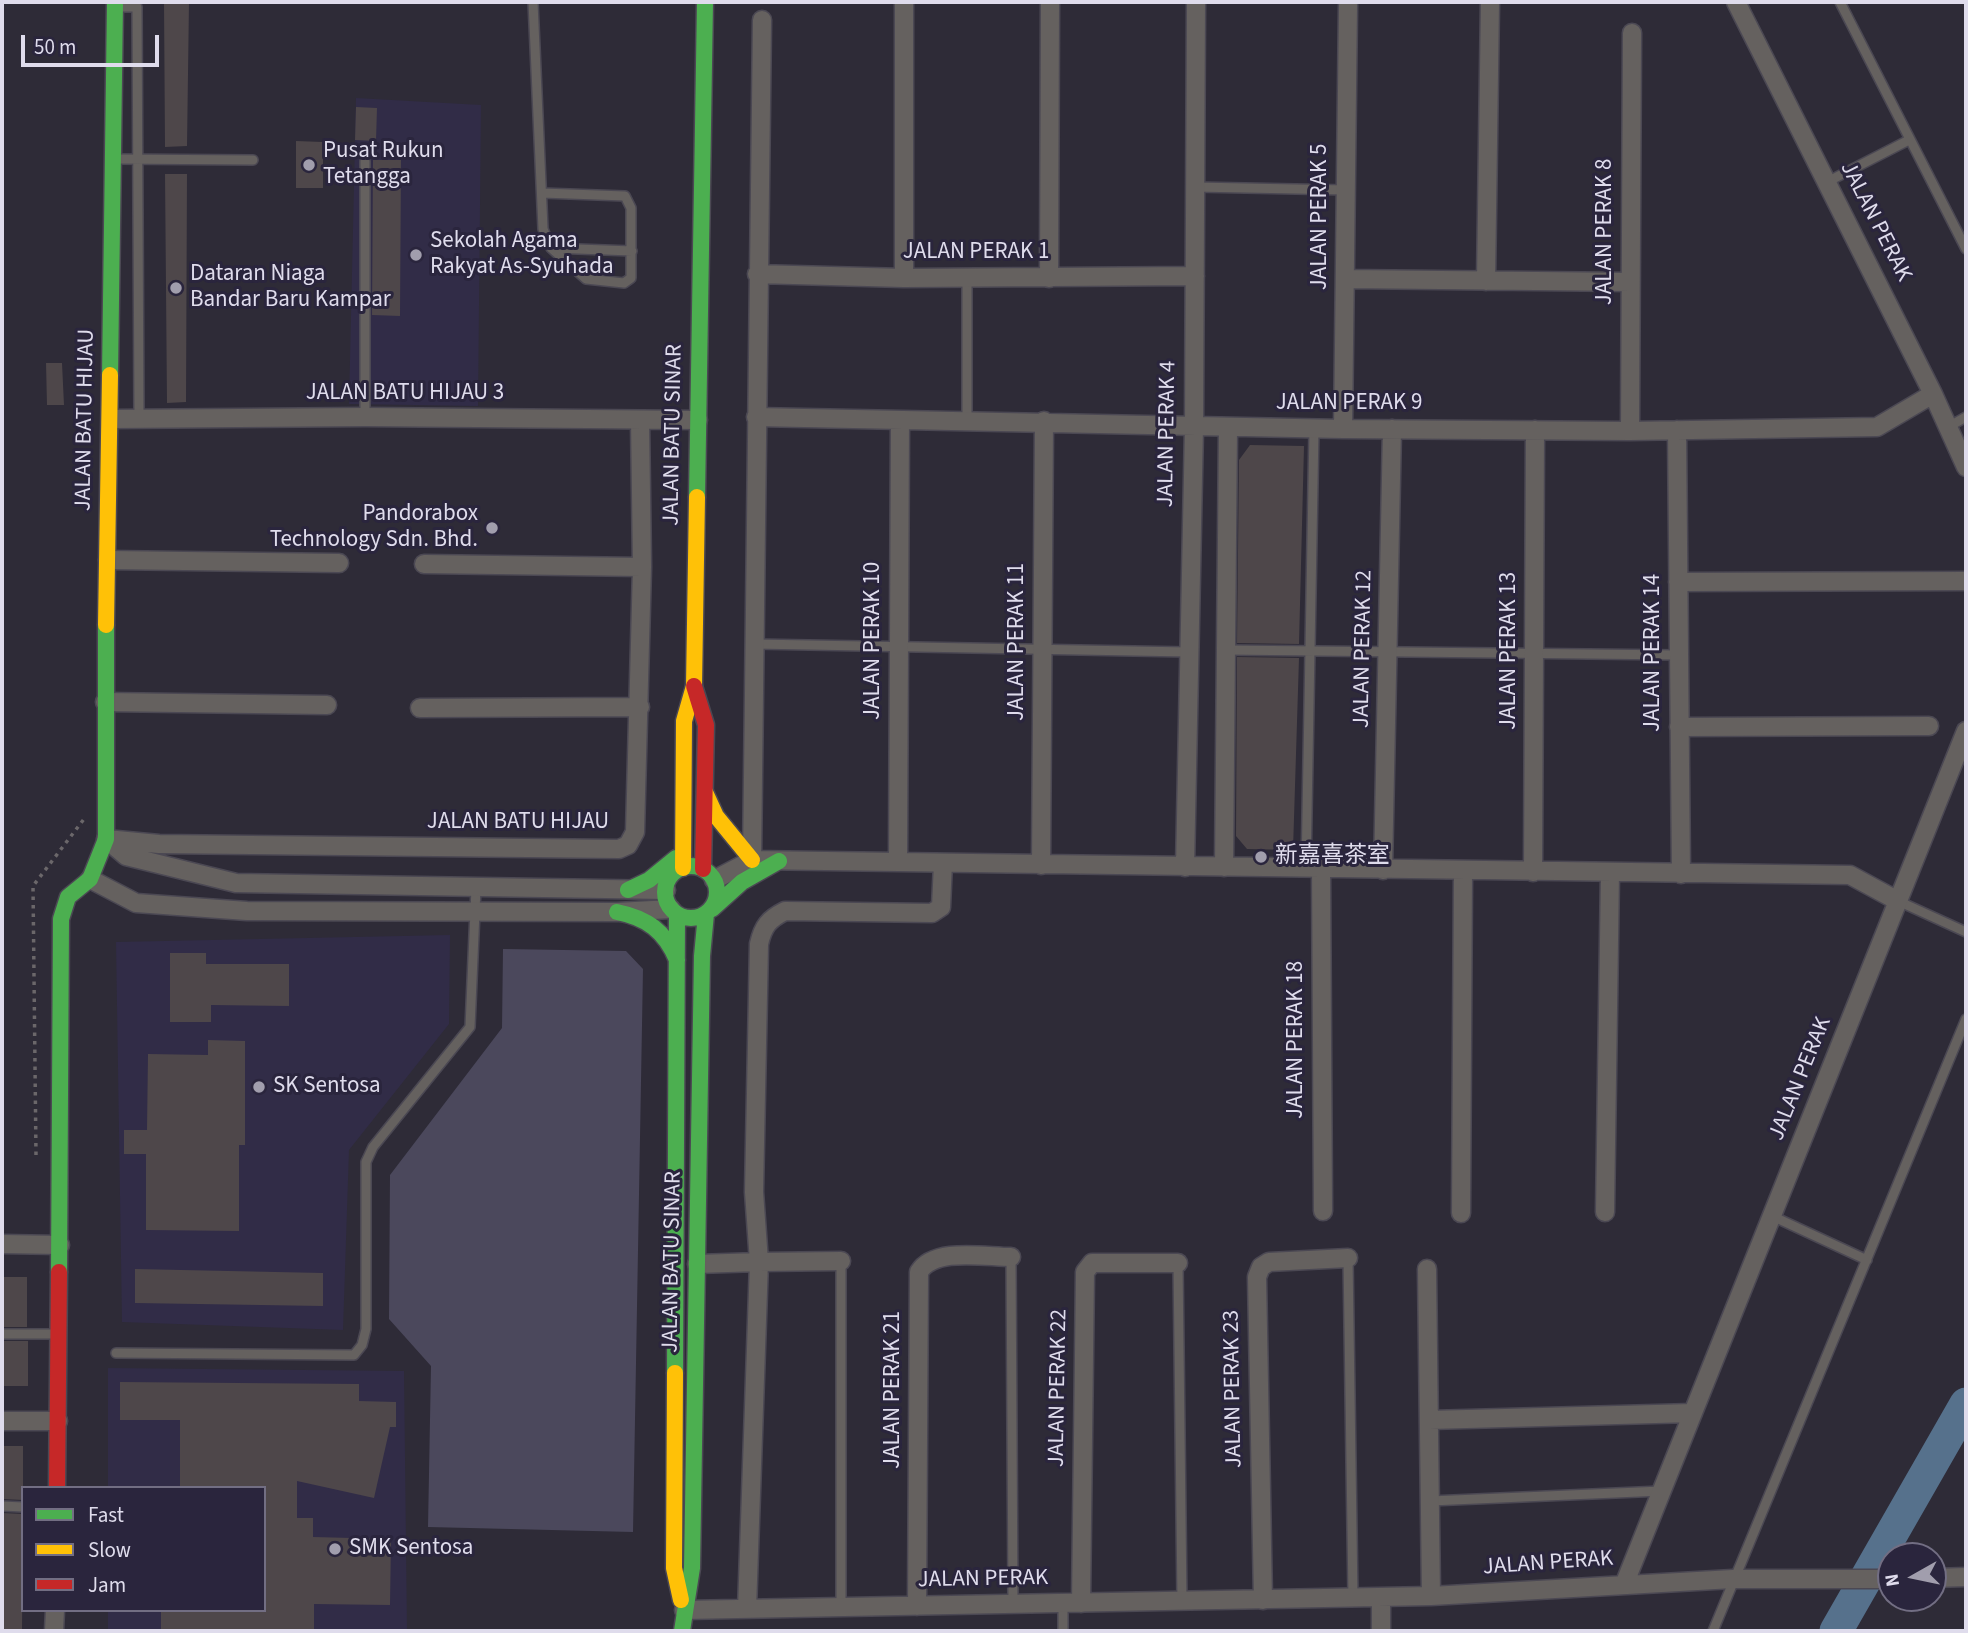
<!DOCTYPE html>
<meta charset="utf-8">
<style>
body{margin:0}
#map{position:relative;width:1968px;height:1633px;overflow:hidden;background:#2e2b37;font-family:"Source Sans 3",sans-serif}
canvas{display:block}
.frame{position:absolute;inset:0;border:4px solid #dfdcec;pointer-events:none}
.legend{position:absolute;left:21px;top:1486px;width:245px;height:126px;box-sizing:border-box;background:#2a253d;border:2px solid #726e83;margin:0;padding:9px 12px;list-style:none;font-size:21px;color:#dfdcec}
.legend li{display:flex;align-items:center;gap:14px;height:35px}
.legend b{width:35px;border:2px solid #726e83}
.north{position:absolute;left:1877px;top:1542px;width:70px;height:70px;box-sizing:border-box;background:#2a253d;border:2px solid #726e83;border-radius:50%;rotate:261deg;font-size:19px;font-weight:700;line-height:28px;text-align:center;color:#dfdcec}
.north::after{content:'';display:block;margin:auto;width:24px;height:32px;background:#a19ead;clip-path:polygon(50% 0,100% 100%,50% 72%,0 100%)}
.scale{position:absolute;left:21px;top:35px;width:138px;height:32px;box-sizing:border-box;border:4px solid #dfdcec;border-top:0;padding-left:9px;font-size:21px;line-height:24px;white-space:nowrap;color:#dfdcec;-webkit-text-stroke:5px #2a253d;paint-order:stroke}
</style>
<div id="map">
<canvas width="1968" height="1633"></canvas>
<div class="frame"></div>
<ul class="legend">
<li><b style="height:9px;background:#4caf50"></b>Fast</li>
<li><b style="height:9px;background:#ffc107"></b>Slow</li>
<li><b style="height:9px;background:#c62828"></b>Jam</li>
</ul>
<div class="north">N</div>
<div class="scale">50 m</div>
</div>
<script>
const ctx = document.querySelector('canvas').getContext('2d');
ctx.lineJoin = 'round';
function fillPath(path, color) {
  ctx.fillStyle = color;
  ctx.fill(path, 'evenodd');
}
function stroke(path, color, width, dash) {
  ctx.strokeStyle = color;
  ctx.lineWidth = width;
  ctx.lineCap = dash ? 'butt' : 'round';
  ctx.setLineDash(dash || []);
  ctx.stroke(path);
}
function write(font, color, halo, rows, align = 'center') {
  ctx.font = font + ' "Source Sans 3","Noto Sans SC",sans-serif';
  ctx.lineWidth = 6;
  ctx.setLineDash([]);
  ctx.textBaseline = 'middle';
  ctx.strokeStyle = halo;
  ctx.fillStyle = color;
  for (const [text, x, y, turn = 0] of rows) {
    ctx.save();
    ctx.translate(x, y);
    ctx.rotate((+turn || 0) * Math.PI / 180);
    ctx.textAlign = isNaN(turn) ? turn : align;
    if (halo) ctx.strokeText(text, 0, 0);
    ctx.fillText(text, 0, 0);
    ctx.restore();
  }
}
fillPath(new Path2D(`
 M 356,98 L 481,105 L 478,406 L 349,404 Z
 M 450,935 L 449,1024 L 349,1150 L 343,1330 L 122,1322 L 116,942 Z
 M 108,1368 L 404,1371 L 407,1631 L 108,1631 L 108,1610 L 264,1610 L 264,1488 L 108,1488 Z`), '#312c47');
fillPath(new Path2D(`
 M 503,949 L 626,951 L 643,969 L 633,1532 L 428,1527 L 431,1366 L 389,1319 L 390,1175 L 502,1028 Z`), '#4b485c');
stroke(new Path2D(`
 M 1836,1631 L 1966,1404`), '#56718c', 33);
fillPath(new Path2D(`
 M 164,2 L 189,2 L 187,146 L 165,147 Z
 M 356,107 L 377,108 L 376,141 L 355,140 Z
 M 296,141 L 323,142 L 323,188 L 296,188 Z
 M 373,160 L 401,160 L 400,316 L 372,315 Z
 M 165,174 L 187,174 L 186,402 L 167,403 Z
 M 46,363 L 62,363 L 64,405 L 47,405 Z
 M 1250,445 L 1304,446 L 1299,644 L 1237,643 L 1239,460 Z
 M 1237,657 L 1299,658 L 1293,850 L 1247,849 L 1236,836 Z
 M 170,953 L 206,953 L 206,964 L 289,964 L 289,1006 L 211,1005 L 211,1022 L 170,1022 Z
 M 208,1040 L 245,1041 L 245,1145 L 239,1145 L 239,1231 L 146,1230 L 146,1154 L 124,1154 L 124,1130 L 147,1130 L 148,1054 L 208,1055 Z
 M 135,1269 L 323,1273 L 323,1306 L 135,1303 Z
 M 2,1277 L 27,1277 L 27,1327 L 2,1327 Z
 M 2,1341 L 28,1341 L 28,1386 L 2,1386 Z
 M 120,1382 L 359,1384 L 359,1401 L 396,1402 L 396,1427 L 390,1427 L 374,1498 L 297,1481 L 297,1518 L 313,1518 L 313,1537 L 391,1539 L 390,1605 L 314,1604 L 314,1631 L 161,1631 L 161,1610 L 264,1610 L 264,1488 L 180,1488 L 180,1420 L 120,1420 Z
 M 2,1446 L 23,1446 L 23,1500 L 2,1499 Z
 M 2,1513 L 23,1514 L 22,1631 L 2,1631 Z`), '#4e474a');
const lane = new Path2D(`
 M 533,2 L 543,229 L 551,248 L 632,251
 M 1840,2 L 1966,249
 M 116,7 L 137,7 L 139,419
 M 115,159 L 253,160
 M 365,161 L 365,417
 M 1827,182 L 1909,140
 M 1195,187 L 1346,190
 M 542,193 L 625,196 L 631,208 L 631,278 L 624,283 L 586,279 L 551,248
 M 967,422 L 967,277
 M 1948,427 L 1966,417
 M 755,644 L 1188,652
 M 1226,650 L 1679,655
 M 1306,869 L 1314,429
 M 1898,901 L 1966,932
 M 1772,1216 L 1867,1260
 M 1011,1257 L 1013,1604
 M 1348,1258 L 1353,1598
 M 1178,1263 L 1182,1601
 M 2,1334 L 56,1334
 M 116,1353 L 354,1355 L 362,1345 L 366,1329 L 366,1162 L 373,1147 L 470,1027 L 476,888
 M 1430,1501 L 1662,1491
 M 2,1506 L 23,1507
 M 1063,1604 L 1063,1631
 M 841,1608 L 841,1261
 M 1713,1631 L 1966,1019`);
const street = new Path2D(`
 M 1736,2 L 1933,394 L 1966,467
 M 757,274 L 904,278 L 1195,276
 M 904,278 L 904,2
 M 1049,278 L 1050,2
 M 1346,279 L 1630,282
 M 1486,281 L 1490,2
 M 756,417 L 1343,429 L 1630,431 L 1877,427 L 1933,394
 M 111,419 L 365,417 L 698,420
 M 1343,429 L 1348,5
 M 1677,430 L 1681,874
 M 1630,431 L 1632,33
 M 108,560 L 339,563
 M 424,564 L 642,567
 M 1678,582 L 1966,581
 M 105,702 L 327,705
 M 420,708 L 640,707
 M 1679,727 L 1929,726
 M 106,839 L 159,844 L 619,849 L 628,845 L 635,832 L 642,567 L 640,420
 M 106,839 L 126,856 L 236,883 L 666,890
 M 752,860 L 762,20
 M 898,862 L 900,420
 M 1041,865 L 1044,421
 M 1185,867 L 1194,427 L 1196,2
 M 1224,867 L 1228,428
 M 1321,869 L 1323,1211
 M 1383,870 L 1392,429
 M 1533,872 L 1535,430
 M 90,879 L 136,903 L 247,911 L 617,912 L 671,909
 M 714,880 L 752,860 L 1850,875 L 1898,901
 M 1605,1212 L 1610,873
 M 1461,1213 L 1463,871
 M 2,1244 L 60,1245
 M 697,1264 L 759,1262 L 754,1192 L 759,944 C 763,926 769,919 785,911 L 932,913 L 941,907 L 943,863
 M 1427,1269 L 1431,1596
 M 1429,1420 L 1693,1413
 M 2,1421 L 58,1421
 M 1933,1578 L 1966,1577
 M 1624,1585 L 1966,731
 M 1263,1600 L 1257,1277 L 1261,1267 L 1269,1262 L 1348,1258
 M 1081,1603 L 1085,1272 L 1092,1263 L 1178,1263
 M 917,1606 L 919,1272 C 934,1247 985,1257 1011,1257
 M 747,1609 L 759,1262 L 841,1261
 M 684,1610 L 1431,1596 L 1733,1579 L 1891,1579
 M 54,1631 L 55,1610
 M 1381,1631 L 1381,1597`);
const fast = new Path2D(`
 M 110,375 L 115,2
 M 697,497 L 705,2
 M665 892a26 26 0 1 1 52 0a26 26 0 1 1-52 0Z
 M 628,890 L 649,880 L 676,858
 M 712,909 L 742,882 L 779,861
 M 617,912 C 647,918 665,931 677,960
 M 59,1272 L 61,919 L 68,897 L 90,879 L 106,839 L 106,625
 M 675,1373 L 677,914
 M 682,1631 L 692,1568 L 702,956 L 706,914`);
const slow = new Path2D(`
 M 106,625 L 110,375
 M 705,792 L 716,816 L 752,860
 M 683,868 L 684,721 L 694,686 L 697,497
 M 675,1373 L 674,1568 L 681,1600`);
const jam = new Path2D(`
 M 694,686 L 706,725 L 703,869
 M 57,1488 L 59,1272`);
stroke(lane, '#4b4853', 12);
stroke(street, '#4b4853', 21);
stroke(fast, '#4b4853', 19);
stroke(slow, '#4b4853', 19);
stroke(jam, '#4b4853', 19);
stroke(new Path2D(`
 M 36,1155 L 33,886 L 84,819`), '#6b676a', 3.5, [3.5, 5]);
stroke(lane, '#65615f', 9);
stroke(street, '#65615f', 18);
stroke(fast, '#4caf50', 16);
stroke(slow, '#ffc107', 16);
stroke(jam, '#c62828', 16);
for (const [x, y, r, color] of [
 [309,165,7,"#a19ead"],
 [416,255,7,"#a19ead"],
 [176,288,7,"#a19ead"],
 [492,528,7,"#a19ead"],
 [1261,857,7,"#a19ead"],
 [259,1087,7,"#a19ead"],
 [335,1549,7,"#a19ead"]
]) {
  const dot = new Path2D();
  dot.arc(x, y, r, 0, 2 * Math.PI);
  ctx.fillStyle = color;
  ctx.fill(dot);
  stroke(dot, '#2a253d', 2.5);
}
write('23px', '#dfdcec', '#2a253d', [
 ["Pusat Rukun",323,152],
 ["Tetangga",323,178],
 ["Sekolah Agama",430,242],
 ["Rakyat As-Syuhada",430,268],
 ["Dataran Niaga",190,275],
 ["Bandar Baru Kampar",190,301],
 ["Pandorabox",478,515,"right"],
 ["Technology Sdn. Bhd.",478,541,"right"],
 ["新嘉喜茶室",1275,857],
 ["SK Sentosa",273,1087],
 ["SMK Sentosa",349,1549]
], 'left');
write('23px', '#dfdcec', '#2a253d', [
 ["JALAN PERAK 5",1321,217,-90],
 ["JALAN PERAK",1875,222,63],
 ["JALAN PERAK 8",1606,232,-90],
 ["JALAN PERAK 1",976,253],
 ["JALAN BATU HIJAU 3",405,394],
 ["JALAN PERAK 9",1349,404],
 ["JALAN BATU HIJAU",86,420,-89],
 ["JALAN PERAK 4",1168,434,-89],
 ["JALAN BATU SINAR",674,435,-89],
 ["JALAN PERAK 10",874,641,-90],
 ["JALAN PERAK 11",1018,642,-90],
 ["JALAN PERAK 12",1364,649,-89],
 ["JALAN PERAK 13",1510,651,-90],
 ["JALAN PERAK 14",1654,653,-90],
 ["JALAN BATU HIJAU",518,823],
 ["JALAN PERAK 18",1297,1040,-90],
 ["JALAN PERAK",1801,1079,-68],
 ["JALAN BATU SINAR",673,1262,-89],
 ["JALAN PERAK 22",1059,1388,-89],
 ["JALAN PERAK 23",1234,1389,-91],
 ["JALAN PERAK 21",894,1390,-90],
 ["JALAN PERAK",1548,1564,-4],
 ["JALAN PERAK",983,1580,-1]
]);
</script>
